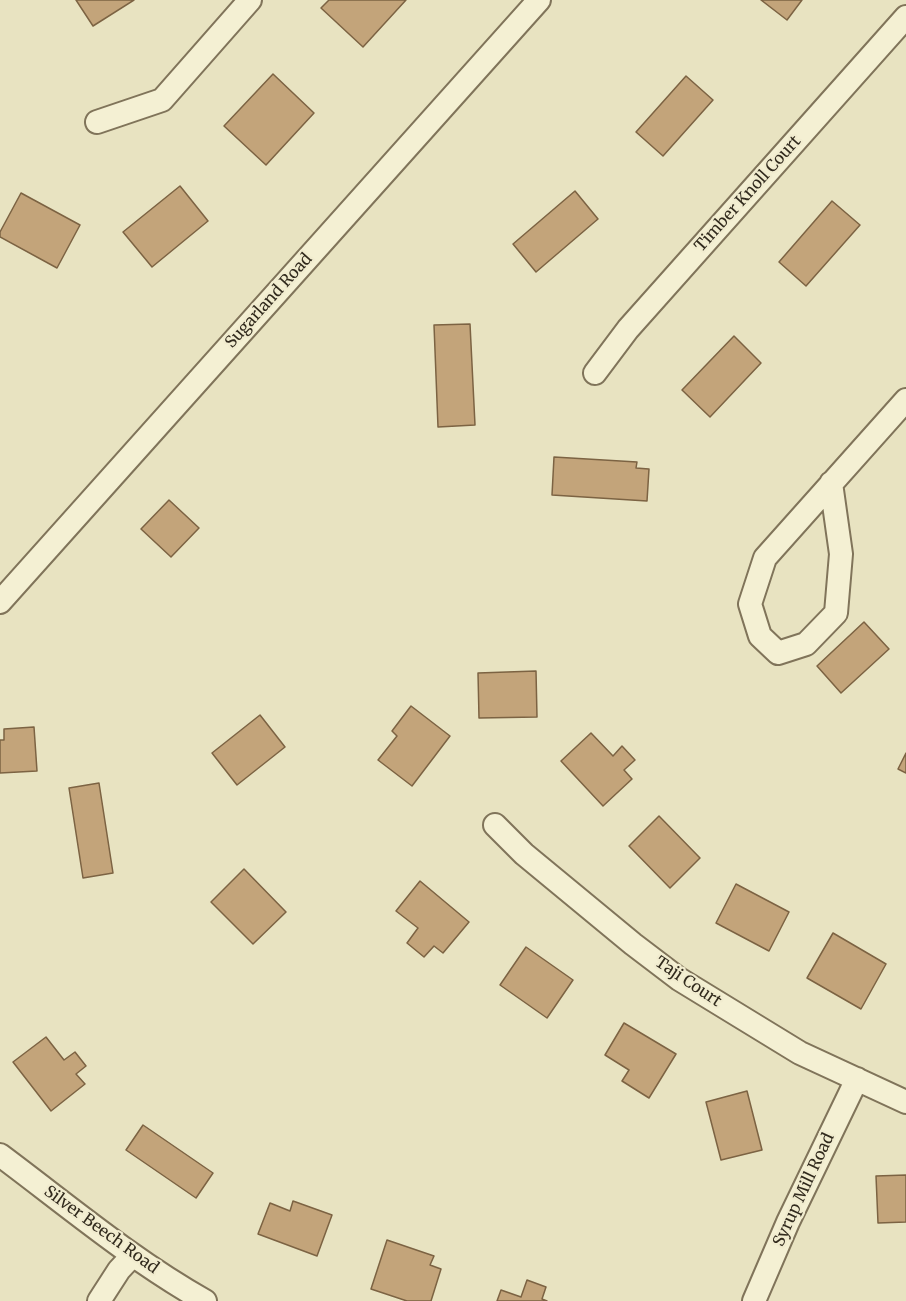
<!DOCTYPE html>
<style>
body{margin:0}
canvas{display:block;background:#e8e3c1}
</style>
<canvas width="906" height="1301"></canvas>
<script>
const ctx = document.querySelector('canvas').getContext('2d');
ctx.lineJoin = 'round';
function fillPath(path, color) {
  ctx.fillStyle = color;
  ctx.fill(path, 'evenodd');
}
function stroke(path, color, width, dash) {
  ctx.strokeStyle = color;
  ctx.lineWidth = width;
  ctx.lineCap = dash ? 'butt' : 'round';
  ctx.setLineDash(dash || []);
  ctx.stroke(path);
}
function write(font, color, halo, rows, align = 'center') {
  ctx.font = font + ' Merriweather,serif';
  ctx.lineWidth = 4.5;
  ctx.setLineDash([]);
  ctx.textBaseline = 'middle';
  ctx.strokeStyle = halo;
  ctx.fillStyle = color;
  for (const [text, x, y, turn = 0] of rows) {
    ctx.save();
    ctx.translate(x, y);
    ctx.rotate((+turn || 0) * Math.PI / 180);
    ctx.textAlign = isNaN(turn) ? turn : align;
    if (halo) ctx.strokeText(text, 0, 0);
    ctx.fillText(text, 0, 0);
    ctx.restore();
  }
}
const building = new Path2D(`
 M 76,0 L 134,0 L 93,26 Z
 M 329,0 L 406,0 L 363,47 L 321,8 Z
 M 761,0 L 802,0 L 787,20 Z
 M 273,74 L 314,113 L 266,165 L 224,126 Z
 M 686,76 L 713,100 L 663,156 L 636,132 Z
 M 180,186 L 208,221 L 152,267 L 123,232 Z
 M 575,191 L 598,219 L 536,272 L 513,244 Z
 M 21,193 L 80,225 L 57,268 L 0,237 L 0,232 Z
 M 832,201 L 860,225 L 806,286 L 779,262 Z
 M 470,324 L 475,425 L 438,427 L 434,325 Z
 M 734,336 L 761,363 L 710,417 L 682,390 Z
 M 554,457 L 637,462 L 636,468 L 649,469 L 647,501 L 552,495 Z
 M 169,500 L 199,528 L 171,557 L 141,529 Z
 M 864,622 L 889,649 L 841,693 L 817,666 Z
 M 536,671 L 537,717 L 479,718 L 478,673 Z
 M 411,706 L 450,736 L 412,786 L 378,760 L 397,736 L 392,731 Z
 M 260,715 L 285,747 L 237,785 L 212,753 Z
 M 34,727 L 37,771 L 0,773 L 0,740 L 4,740 L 4,729 Z
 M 591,733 L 613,756 L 622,746 L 635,760 L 624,770 L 632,779 L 603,806 L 561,761 Z
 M 906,753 L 906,773 L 898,769 Z
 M 99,783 L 113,873 L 83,878 L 69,788 Z
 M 659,816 L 700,858 L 670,888 L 629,846 Z
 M 244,869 L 286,912 L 253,944 L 211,902 Z
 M 420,881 L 469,922 L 443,953 L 434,946 L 424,957 L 407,943 L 418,928 L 396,911 Z
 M 736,884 L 789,912 L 769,951 L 716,923 Z
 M 833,933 L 886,964 L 861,1009 L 807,978 Z
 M 526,947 L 573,980 L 547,1018 L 500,985 Z
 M 624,1023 L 676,1054 L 649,1098 L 622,1081 L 629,1070 L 605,1055 Z
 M 46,1037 L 64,1060 L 75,1052 L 86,1066 L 76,1074 L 85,1084 L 51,1111 L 13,1062 Z
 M 747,1091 L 762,1150 L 721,1160 L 706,1102 Z
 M 143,1125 L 213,1173 L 196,1198 L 126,1150 Z
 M 906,1175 L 906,1222 L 878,1223 L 876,1176 Z
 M 293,1201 L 332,1215 L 317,1256 L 258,1234 L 270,1203 L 290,1211 Z
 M 387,1240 L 434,1256 L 430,1265 L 441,1269 L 431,1301 L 407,1301 L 371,1289 Z
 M 527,1280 L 546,1287 L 542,1299 L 547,1301 L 497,1301 L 501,1290 L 521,1297 Z`);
fillPath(building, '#c3a47a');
stroke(building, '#7c6343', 1.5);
const minor = new Path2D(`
 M 97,122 L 162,100 L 250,0
 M 595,373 L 628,329 L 906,17
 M 831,483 L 841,554 L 836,613 L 806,644 L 778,653 L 760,636 L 750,604 L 765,558 L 906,400
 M 0,602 L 539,0
 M 495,825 L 524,854 L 633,944 L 679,979 L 800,1053 L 906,1102
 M 0,1155 C 67,1205 132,1260 205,1301
 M 99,1301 L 119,1270 L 133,1255
 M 754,1301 L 788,1222 L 857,1079`);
stroke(minor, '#80745a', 26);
stroke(minor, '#f4f0d3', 22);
write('16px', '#312a1d', '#f1eccf', [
 ["Timber Knoll Court",748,194,-48],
 ["Sugarland Road",269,301,-48],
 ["Taji Court",688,982,34],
 ["Syrup Mill Road",804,1190,-65],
 ["Silver Beech Road",101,1230,36]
]);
</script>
